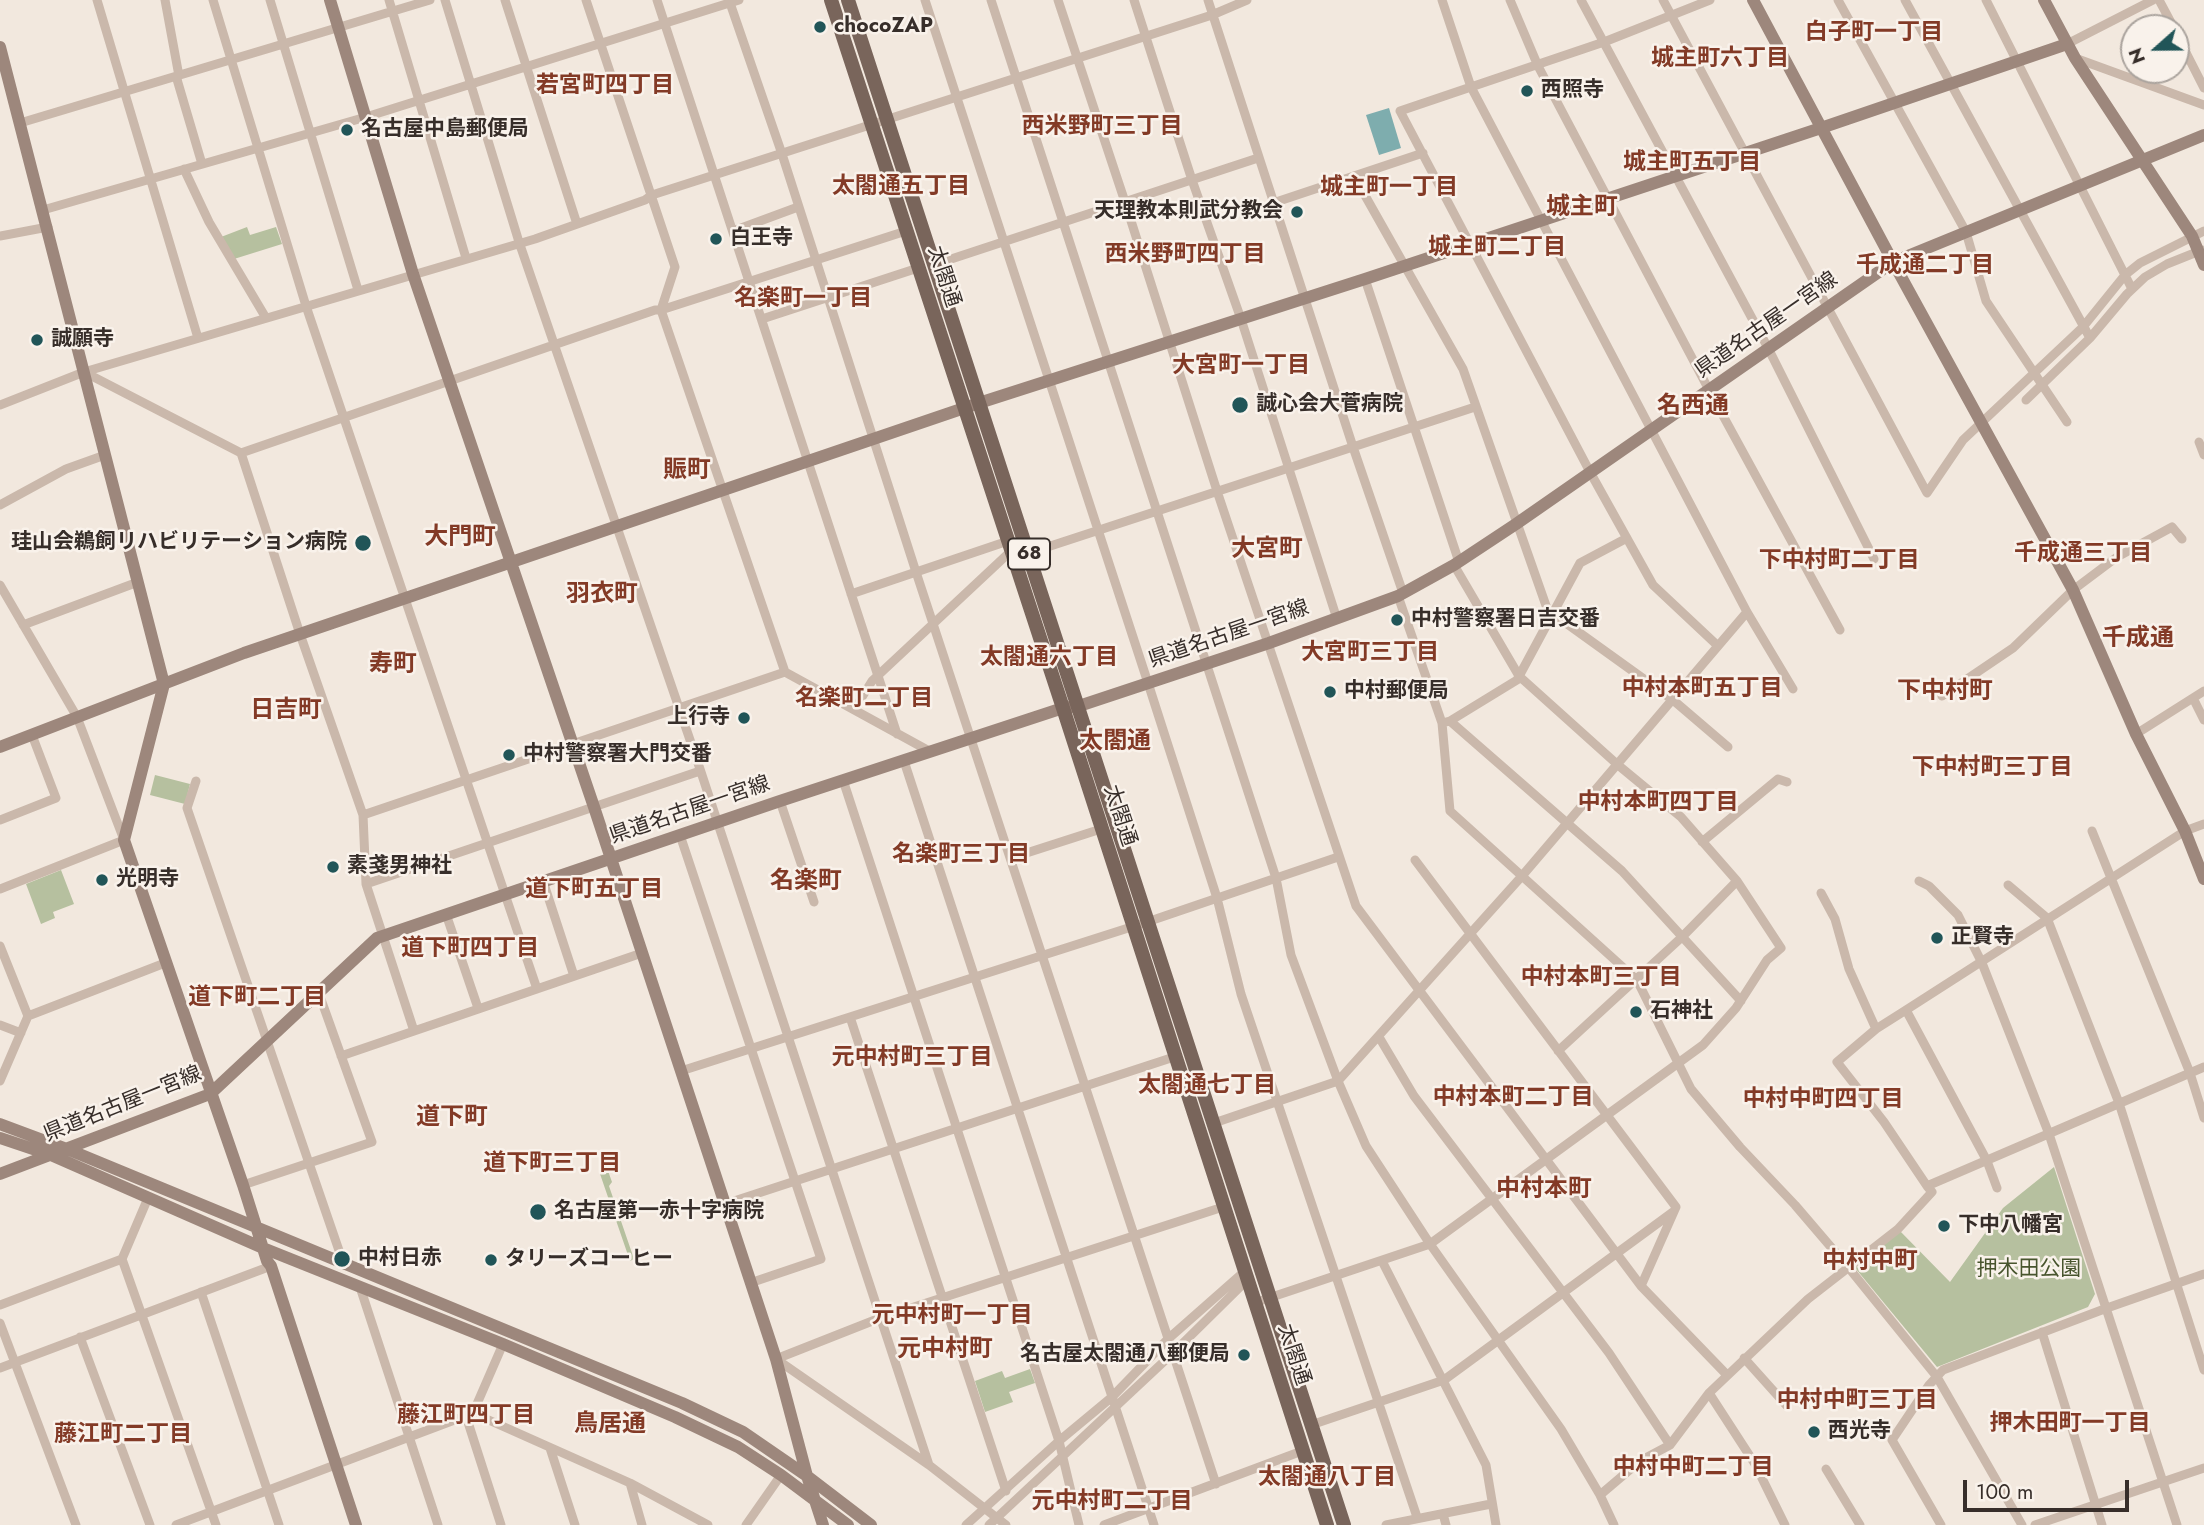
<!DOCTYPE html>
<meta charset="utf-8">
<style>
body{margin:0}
#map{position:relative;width:2204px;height:1525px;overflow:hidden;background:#f2e8de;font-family:Jost,sans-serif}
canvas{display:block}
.north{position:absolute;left:2120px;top:14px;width:70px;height:70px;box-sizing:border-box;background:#f9f2eb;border:2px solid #aba49e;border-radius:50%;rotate:249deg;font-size:19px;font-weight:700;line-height:28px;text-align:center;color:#372e2a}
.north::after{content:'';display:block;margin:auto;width:24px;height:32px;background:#215558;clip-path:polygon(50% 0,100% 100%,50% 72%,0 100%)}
.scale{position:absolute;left:1963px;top:1480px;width:166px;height:32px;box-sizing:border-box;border:4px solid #372e2a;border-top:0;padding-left:9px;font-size:21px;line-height:24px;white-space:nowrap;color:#372e2a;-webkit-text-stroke:5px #f9f2eb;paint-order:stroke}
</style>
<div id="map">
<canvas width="2204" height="1525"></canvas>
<div class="north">N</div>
<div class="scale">100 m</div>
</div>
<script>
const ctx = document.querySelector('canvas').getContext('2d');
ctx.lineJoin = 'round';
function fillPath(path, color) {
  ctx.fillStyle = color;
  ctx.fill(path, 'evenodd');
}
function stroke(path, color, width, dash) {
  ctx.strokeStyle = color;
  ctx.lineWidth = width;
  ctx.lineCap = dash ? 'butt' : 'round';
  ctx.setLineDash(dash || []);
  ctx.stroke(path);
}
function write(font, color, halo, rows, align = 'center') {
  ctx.font = font + ' Jost,"Noto Sans JP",sans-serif';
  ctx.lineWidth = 5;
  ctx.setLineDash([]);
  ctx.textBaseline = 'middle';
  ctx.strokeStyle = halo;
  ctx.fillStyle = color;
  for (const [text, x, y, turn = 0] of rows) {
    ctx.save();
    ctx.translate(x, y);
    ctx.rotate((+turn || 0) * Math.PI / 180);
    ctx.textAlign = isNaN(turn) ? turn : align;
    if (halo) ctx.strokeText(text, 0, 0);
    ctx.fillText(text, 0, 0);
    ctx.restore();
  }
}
fillPath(new Path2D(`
 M 247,227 L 250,235 L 276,227 L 282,244 L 234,259 L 221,237 Z
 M 155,775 L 190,784 L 185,804 L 150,795 Z
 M 61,870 L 74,904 L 53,912 L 55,918 L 41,924 L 26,884 Z
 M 2054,1167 L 2095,1294 L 2088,1307 L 1937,1367 L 1856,1269 L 1856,1264 L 1900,1231 L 1950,1282 L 2003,1208 Z
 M 607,1168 L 612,1182 L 609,1186 L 634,1259 L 630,1261 L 599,1171 Z
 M 1030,1369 L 1035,1383 L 1009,1392 L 1013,1402 L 985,1412 L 975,1381 L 1002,1371 L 1005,1378 Z`), '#b6c09f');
fillPath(new Path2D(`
 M 1389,108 L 1401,148 L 1379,155 L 1366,115 Z`), '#7eadae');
stroke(new Path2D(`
 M 97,0 L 198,338
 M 165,0 L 179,76
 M 213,0 L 306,306 L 537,989
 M 270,0 L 358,290
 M 389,0 L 466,258
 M 445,0 L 519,242 L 700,769 L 929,1465
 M 505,0 L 577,224
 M 586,0 L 675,267 L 661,310
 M 657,0 L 897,734
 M 729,0 L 782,154 L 916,572 L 1216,1484
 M 925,0 L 1148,683 L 1217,898 L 1241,994 L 1417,1517
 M 991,0 L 1276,878 L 1291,955 L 1338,1081 L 1366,1146 L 1430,1244 L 1561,1429 L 1600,1495 L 1614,1525
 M 1058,0 L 1125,202 L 1217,491 L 1356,906 L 1641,1286 L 1727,1375
 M 1134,0 L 1192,180 L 1241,319 L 1337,619
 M 1208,0 L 1353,447 L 1403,593
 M 1442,0 L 1471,87 L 1747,612 L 1793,689
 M 1510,0 L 1538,66 L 1709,390 L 1840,630
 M 1581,0 L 1768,348 L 1874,559
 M 1663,0 L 1927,493 L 1963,440 L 2083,327 L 2125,275 L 2140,263 L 2204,231
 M 1710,0 L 1604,42 L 1400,111 L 1590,472 L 1653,585 L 1718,646
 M 1838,0 L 1966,232 L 1986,301 L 2067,422
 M 1905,0 L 2090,338
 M 1986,0 L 2132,289
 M 2159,0 L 2174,28
 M 2176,33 L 2204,88
 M 2067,44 L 2153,0
 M 2075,58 L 2204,105
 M 176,76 L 202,164
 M 20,123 L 430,0
 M 184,169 L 209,222 L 266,318
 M 1354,176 L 1463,369 L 1550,617
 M 1273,203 L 1423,153
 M 43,210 L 366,117 L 739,0
 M 733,231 L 798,207
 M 0,236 L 48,227
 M 933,265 L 1258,158
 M 1365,279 L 1459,562
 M 661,310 L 906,231
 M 762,319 L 918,268
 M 84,372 L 241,453 L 655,310 L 661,310 L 785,672 L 931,752
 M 2026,400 L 2090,338 L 2127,294 L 2145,277 L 2167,264 L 2202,250
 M 0,405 L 84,372 L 535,239 L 645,200 L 652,195 L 1212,15 L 1247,0
 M 2199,442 L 2204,455
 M 241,453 L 300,634 L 363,815 L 366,884 L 414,1031
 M 0,505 L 66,469 L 105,455
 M 1029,553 L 1475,407
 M 0,585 L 77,717 L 124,840 L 0,889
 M 851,594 L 1008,541
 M 1398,596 L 1442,723 L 1450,811 L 1637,980 L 1691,1089 L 1740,1147 L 1795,1205 L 1848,1267 L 1937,1377 L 2022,1525
 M 1552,613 L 1673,700 L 1728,747
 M 23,625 L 138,582
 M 1942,696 L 2013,648 L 2073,590 L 2117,557 L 2172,527 L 2182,539
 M 2193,698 L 2204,720
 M 854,710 L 872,681 L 1011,551
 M 1450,721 L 1517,680 L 1580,563 L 1627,538
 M 1442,723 L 1450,721 L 1622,871 L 1741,1001
 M 2136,734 L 2204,691
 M 904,761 L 1154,1525
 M 843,780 L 1059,1441 L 1079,1525
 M 196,781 L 187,808 L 344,1265
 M 780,801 L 814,902
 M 363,815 L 785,672
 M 0,820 L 56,798 L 32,735
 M 2092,831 L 2190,1073 L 2204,1118
 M 680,835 L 821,1259 L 750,1283
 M 1702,842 L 1778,779 L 1787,782
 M 1011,858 L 1101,829
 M 1415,860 L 1676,1207 L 1641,1286
 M 543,881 L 574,976
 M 1919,881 L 1929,886 L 1958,915 L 1982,963 L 2049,1134 L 2177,1525
 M 366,884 L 700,771
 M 2008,885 L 2047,918 L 2119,1103 L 2204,1370
 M 1821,893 L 1835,919 L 1849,969 L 1876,1029
 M 446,914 L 478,1008
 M 0,946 L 28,1016
 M 1906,1010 L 1987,1161 L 1997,1188
 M 850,1017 L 1006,1491
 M 0,1025 L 21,1033
 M 1379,1037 L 1414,1096 L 1609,1353 L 1670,1445
 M 1558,1051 L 1682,937 L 1737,881
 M 341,1056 L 642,953
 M 681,1071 L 1147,922 L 1338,857
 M 0,1081 L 28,1016 L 165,963
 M 1214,1123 L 1338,1081 L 1522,876 L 1747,612
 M 243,1185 L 372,1142 L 318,991
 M 1927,1186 L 1884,1122 L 1837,1062 L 1876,1029 L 1906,1010 L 2185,831 L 2204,824
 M 148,1198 L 122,1259 L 216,1525
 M 725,1204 L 1174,1057
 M 1382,1261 L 1486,1465 L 1496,1525
 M 360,1287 L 438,1525
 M 201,1292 L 279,1525
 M 1254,1303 L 1430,1244 L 1703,1045 L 1736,1008 L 1767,960 L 1781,948 L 1737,881 L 1681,817 L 1618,765 L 1519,676 L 1454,565
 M 0,1305 L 122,1259
 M 0,1323 L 76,1525
 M 2042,1332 L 2102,1525
 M 80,1337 L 150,1525
 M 1744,1358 L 1787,1406
 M 0,1368 L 271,1266
 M 1709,1393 L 1755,1464 L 1785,1525
 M 473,1413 L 503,1344
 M 466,1416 L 501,1525
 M 1311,1425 L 1444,1380 L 1673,1212
 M 550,1448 L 575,1525
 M 1826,1469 L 1860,1525
 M 630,1483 L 642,1525
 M 1600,1495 L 1640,1461 L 1670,1445 L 1709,1393 L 1808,1299 L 1898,1229 L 1932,1192 L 1927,1186 L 2204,1067
 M 1443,1514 L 1446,1525
 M 176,1525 L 473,1413 L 630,1483 L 708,1525
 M 746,1525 L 781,1475
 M 966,1525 L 1059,1441 L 1112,1397 L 1168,1339 L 1244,1272
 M 989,1525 L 1173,1353 L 1247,1280
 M 1006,1525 L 929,1465 L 776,1359 L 880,1318 L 1223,1207
 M 1104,1525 L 1302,1451
 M 1386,1525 L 1491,1504
 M 1941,1525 L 1892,1440 L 1929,1385 L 1943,1370 L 2107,1308 L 2204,1274
 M 2035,1525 L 2204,1468`), '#cab8ab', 9);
stroke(new Path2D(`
 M 330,0 L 413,274 L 594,807 L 776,1359 L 807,1476 L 823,1525
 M 1753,0 L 1893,262 L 2073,590 L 2136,734 L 2185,831 L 2204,879
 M 2044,0 L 2075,58 L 2192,236 L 2204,265
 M 0,47 L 164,684 L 124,840 L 243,1185 L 267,1261 L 271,1266 L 356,1525
 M 0,747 L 244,653 L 300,634 L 979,403 L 1365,279 L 1821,128 L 2067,44
 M 0,1124 L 67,1149 L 682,1403 L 743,1432 L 807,1476 L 871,1525
 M 0,1138 L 51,1155 L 263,1248 L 503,1344 L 675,1417 L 738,1447 L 781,1475 L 848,1525
 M 0,1174 L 210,1094 L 377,938 L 780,801 L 1063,708 L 1079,706 L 1269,643 L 1398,596 L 1454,565 L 1516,524 L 1893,262 L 2204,135`), '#9d877c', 12);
stroke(new Path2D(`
 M 831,0 L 1063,708 L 1327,1525
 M 848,0 L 1344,1525`), '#79655b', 14);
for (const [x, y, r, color] of [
 [820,27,7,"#215558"],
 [1527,91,7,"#215558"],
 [347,130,7,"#215558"],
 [1297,212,7,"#215558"],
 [716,239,7,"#215558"],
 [37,340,7,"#215558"],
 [1240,405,9,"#215558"],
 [363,543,9,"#215558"],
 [1397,620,7,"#215558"],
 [1330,692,7,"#215558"],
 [744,718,7,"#215558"],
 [509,755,7,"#215558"],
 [333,867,7,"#215558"],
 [102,880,7,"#215558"],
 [1937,938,7,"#215558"],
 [1636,1012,7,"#215558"],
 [538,1212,9,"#215558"],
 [1944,1226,7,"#215558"],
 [342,1259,9,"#215558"],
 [491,1260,7,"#215558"],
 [1244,1355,7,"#215558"],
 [1814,1432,7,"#215558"]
]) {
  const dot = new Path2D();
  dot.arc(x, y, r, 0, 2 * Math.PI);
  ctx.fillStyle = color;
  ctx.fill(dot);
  stroke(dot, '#f9f2eb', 2.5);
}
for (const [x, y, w] of [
 [1029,554,42]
]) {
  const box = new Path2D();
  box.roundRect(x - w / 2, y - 15.5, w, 31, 5);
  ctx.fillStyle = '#f9f2eb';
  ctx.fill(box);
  stroke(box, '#372e2a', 2);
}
write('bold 19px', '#372e2a', null, [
 ["68",1029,554]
]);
write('bold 21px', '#372e2a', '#f9f2eb', [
 ["chocoZAP",834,27],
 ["西照寺",1541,91],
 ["名古屋中島郵便局",361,130],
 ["天理教本則武分教会",1283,212,"right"],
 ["白王寺",730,239],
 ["誠願寺",51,340],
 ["誠心会大菅病院",1256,405],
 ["珪山会鵜飼リハビリテーション病院",347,543,"right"],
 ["中村警察署日吉交番",1411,620],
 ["中村郵便局",1344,692],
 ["上行寺",730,718,"right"],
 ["中村警察署大門交番",523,755],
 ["素戔男神社",347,867],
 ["光明寺",116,880],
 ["正賢寺",1951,938],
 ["石神社",1650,1012],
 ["名古屋第一赤十字病院",554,1212],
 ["下中八幡宮",1958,1226],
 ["中村日赤",358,1259],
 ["タリーズコーヒー",505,1260],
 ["名古屋太閤通八郵便局",1230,1355,"right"],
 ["西光寺",1828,1432]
], 'left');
write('21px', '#372e2a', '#f9f2eb', [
 ["太閤通",943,277,72],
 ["県道名古屋一宮線",1767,326,-35],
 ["県道名古屋一宮線",1229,635,-19],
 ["県道名古屋一宮線",690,811,-19],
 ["太閤通",1119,816,72],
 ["県道名古屋一宮線",123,1105,-22],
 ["太閤通",1293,1355,72]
]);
write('21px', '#48552e', '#f9f2eb', [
 ["押木田公園",2029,1270]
]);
write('bold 23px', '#833a26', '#f9f2eb', [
 ["白子町一丁目",1874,33],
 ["城主町六丁目",1720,59],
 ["若宮町四丁目",605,86],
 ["西米野町三丁目",1102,127],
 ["城主町五丁目",1692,163],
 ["太閤通五丁目",901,187],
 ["城主町一丁目",1389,188],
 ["城主町二丁目",1497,248],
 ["西米野町四丁目",1185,255],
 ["千成通二丁目",1925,266],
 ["名楽町一丁目",803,299],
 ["大宮町一丁目",1241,366],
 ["千成通三丁目",2083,554],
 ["下中村町二丁目",1839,561],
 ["大宮町三丁目",1370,653],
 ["太閤通六丁目",1049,658],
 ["中村本町五丁目",1702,689],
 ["名楽町二丁目",864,699],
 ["下中村町三丁目",1992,768],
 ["中村本町四丁目",1658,803],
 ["名楽町三丁目",961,855],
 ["道下町五丁目",594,890],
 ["道下町四丁目",470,949],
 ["中村本町三丁目",1601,978],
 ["道下町二丁目",257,998],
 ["元中村町三丁目",912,1058],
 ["太閤通七丁目",1207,1086],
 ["中村本町二丁目",1513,1098],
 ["中村中町四丁目",1823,1100],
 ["道下町三丁目",552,1164],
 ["元中村町一丁目",952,1316],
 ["中村中町三丁目",1857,1401],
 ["藤江町四丁目",466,1416],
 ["押木田町一丁目",2070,1424],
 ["藤江町二丁目",123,1435],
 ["中村中町二丁目",1693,1468],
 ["太閤通八丁目",1327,1478],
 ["元中村町二丁目",1112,1502]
]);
write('bold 24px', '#833a26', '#f9f2eb', [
 ["城主町",1582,208],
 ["名西通",1693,407],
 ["賑町",687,471],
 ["大門町",460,538],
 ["大宮町",1267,550],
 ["羽衣町",602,595],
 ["千成通",2138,639],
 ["寿町",393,665],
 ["下中村町",1945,692],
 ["日吉町",286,711],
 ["太閤通",1115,742],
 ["名楽町",806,882],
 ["道下町",452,1118],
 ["中村本町",1544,1190],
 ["中村中町",1870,1262],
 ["元中村町",945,1350],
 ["鳥居通",610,1425]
]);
</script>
